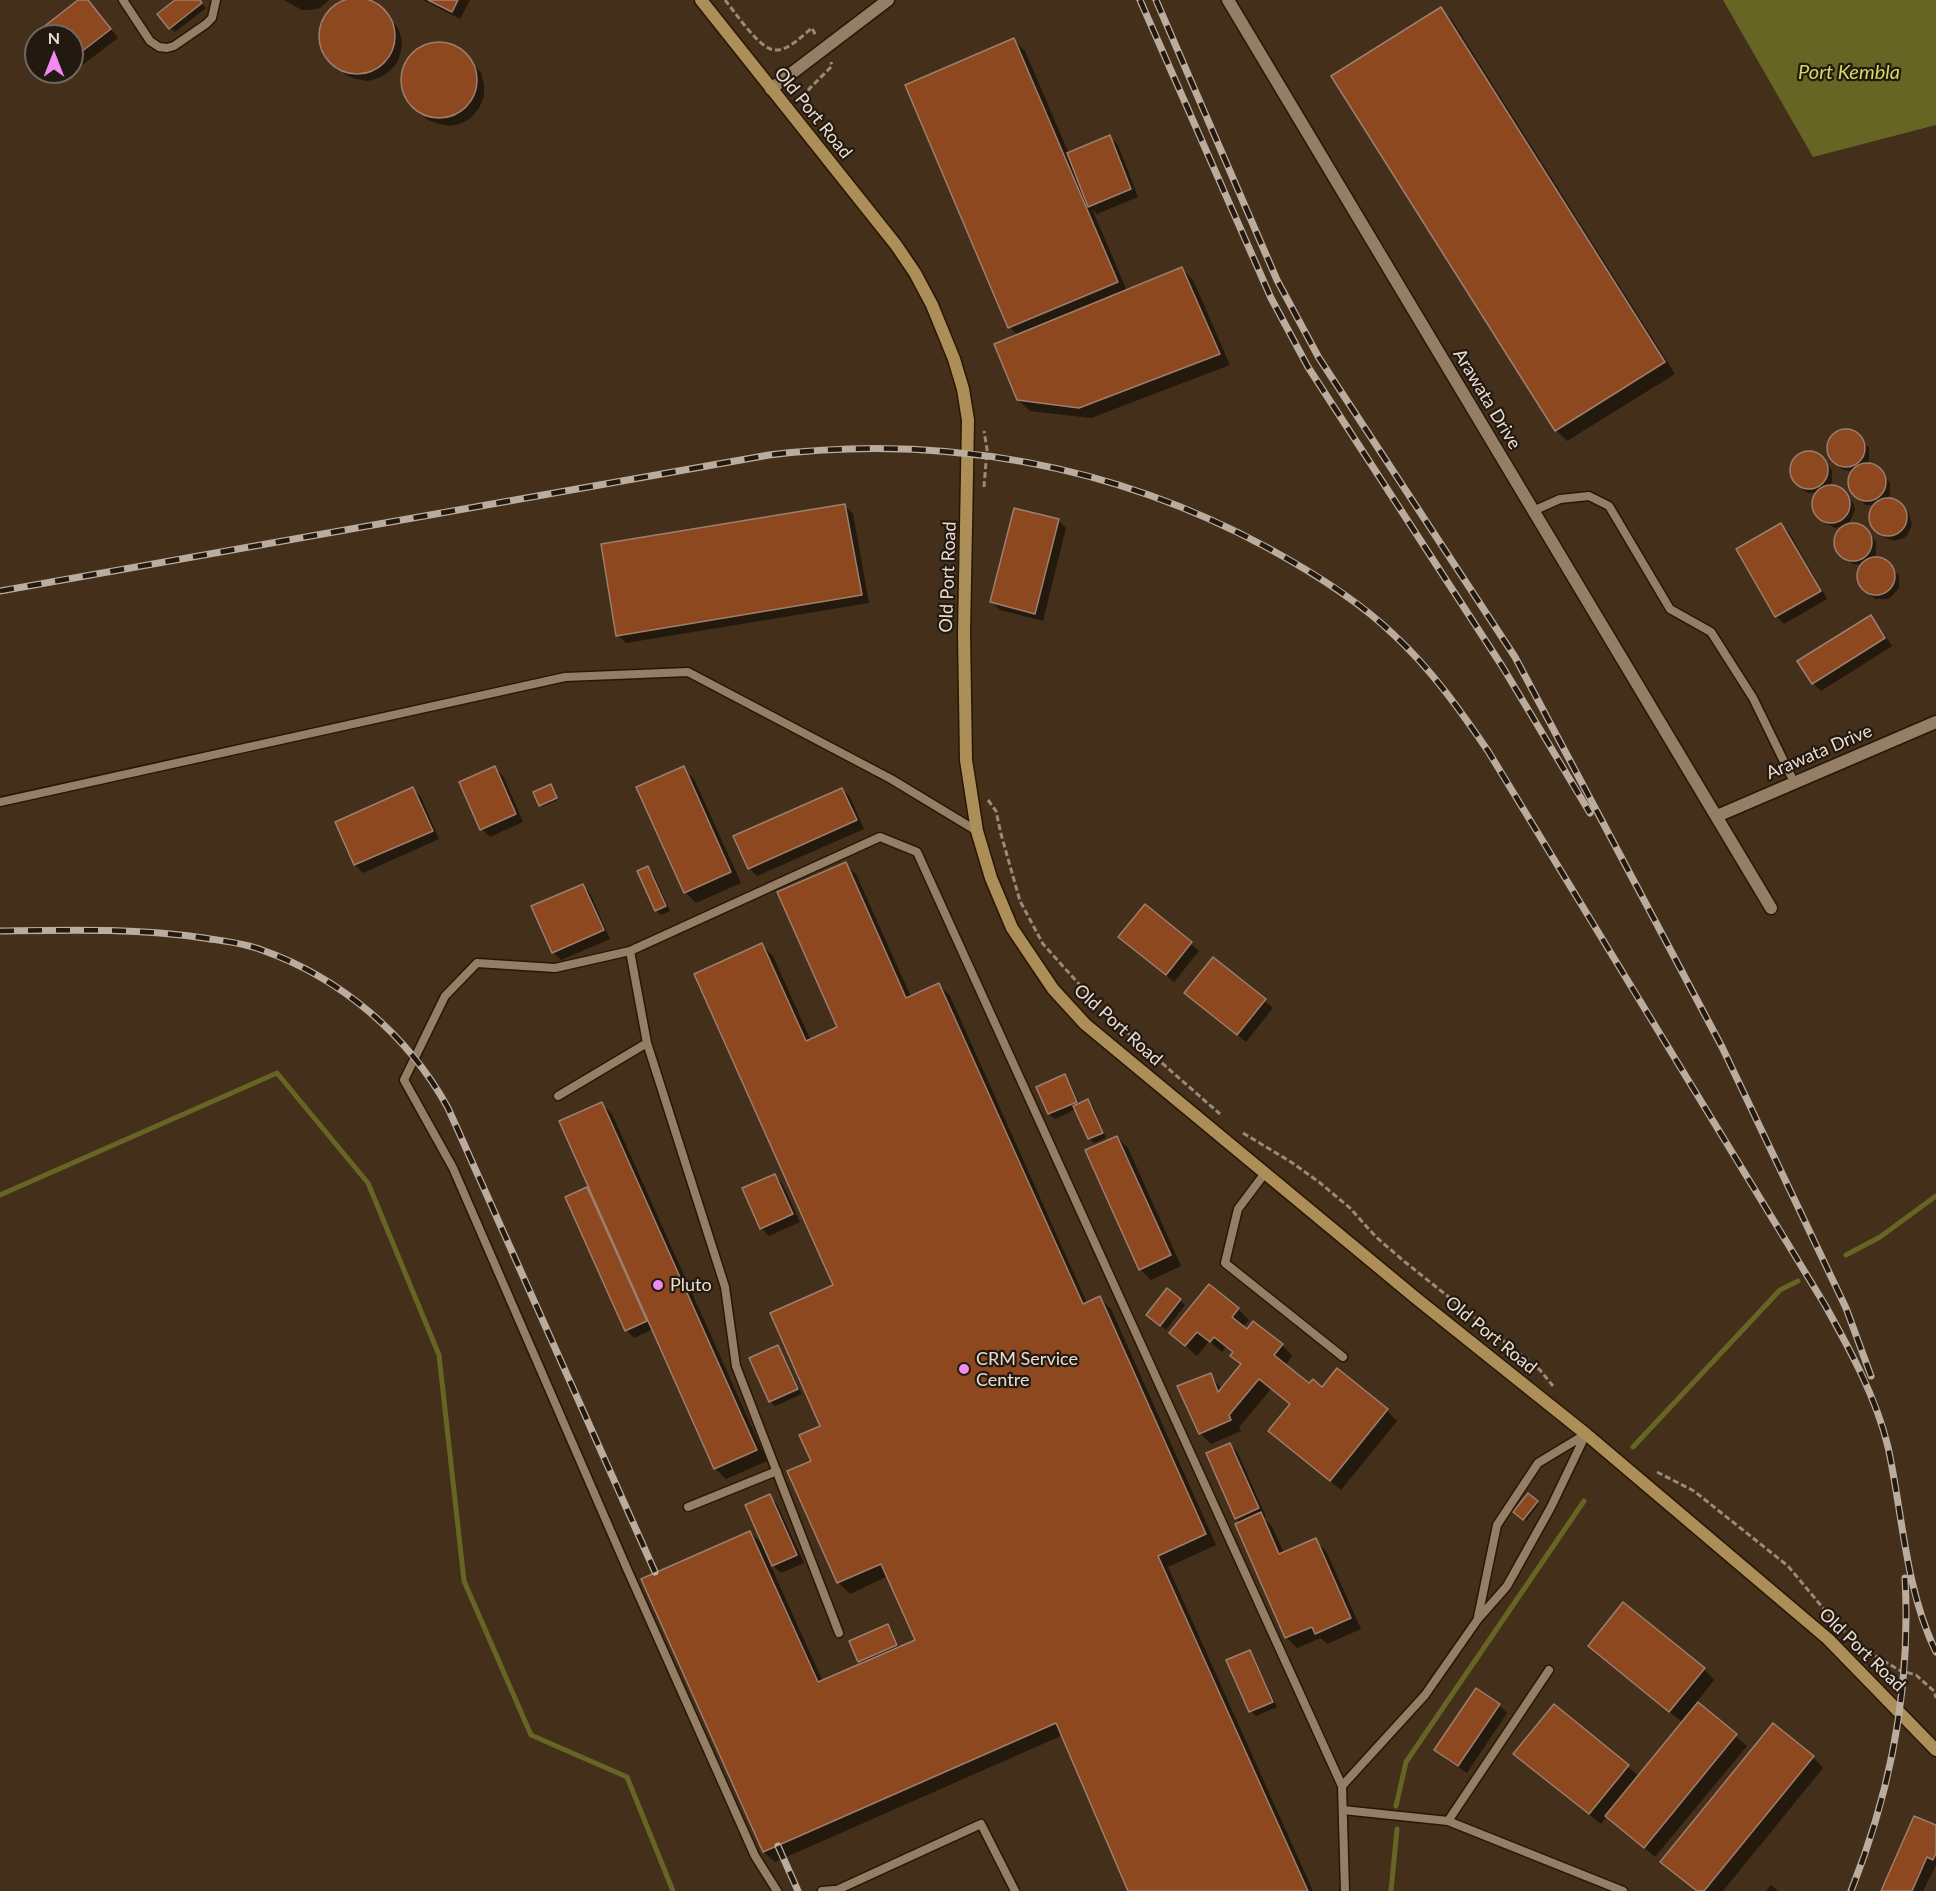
<!DOCTYPE html>
<style>
body{margin:0}
#map{position:relative;width:1936px;height:1891px;overflow:hidden;background:#432f1a;font-family:Lato,sans-serif}
canvas{display:block}
.north{position:absolute;left:24px;top:24px;width:60px;height:60px;box-sizing:border-box;background:#221910;border:2px solid #72685d;border-radius:50%;rotate:0deg;font-size:16px;font-weight:700;line-height:24px;text-align:center;color:#ebded1}
.north::after{content:'';display:block;margin:auto;width:21px;height:27px;background:#f28af2;clip-path:polygon(50% 0,100% 100%,50% 72%,0 100%)}
</style>
<div id="map">
<canvas width="1936" height="1891"></canvas>
<div class="north">N</div>
</div>
<script>
const ctx = document.querySelector('canvas').getContext('2d');
ctx.lineJoin = 'round';
function fillPath(path, color) {
  ctx.fillStyle = color;
  ctx.fill(path, 'evenodd');
}
function stroke(path, color, width, dash) {
  ctx.strokeStyle = color;
  ctx.lineWidth = width;
  ctx.lineCap = dash ? 'butt' : 'round';
  ctx.setLineDash(dash || []);
  ctx.stroke(path);
}
function write(font, color, halo, rows, align = 'center') {
  ctx.font = font + ' Lato,sans-serif';
  ctx.lineWidth = 4.5;
  ctx.setLineDash([]);
  ctx.textBaseline = 'middle';
  ctx.strokeStyle = halo;
  ctx.fillStyle = color;
  for (const [text, x, y, turn = 0] of rows) {
    ctx.save();
    ctx.translate(x, y);
    ctx.rotate((+turn || 0) * Math.PI / 180);
    ctx.textAlign = isNaN(turn) ? turn : align;
    if (halo) ctx.strokeText(text, 0, 0);
    ctx.fillText(text, 0, 0);
    ctx.restore();
  }
}
fillPath(new Path2D(`
 M 1723,0 L 1936,0 L 1936,125 L 1813,157 Z`), '#666523');
fillPath(new Path2D(`
 M 81,0 L 87,0 L 92,5 L 118,38 L 73,72 L 72,36 L 43,36 Z
 M 178,0 L 199,0 L 206,8 L 175,32 L 170,28 Z
 M 284,0 L 329,0 L 320,8 L 311,10 L 302,10 Z
 M 348,0 L 372,2 L 382,9 L 398,28 L 402,40 L 401,52 L 397,63 L 389,72 L 379,78 L 368,81 L 356,79 L 346,75 L 328,58 L 322,48 L 320,36 L 322,24 L 327,13 L 336,5 Z
 M 423,0 L 470,0 L 460,19 Z
 M 1441,9 L 1452,20 L 1675,374 L 1567,441 L 1556,430 Z
 M 1014,40 L 1025,51 L 1069,154 L 1110,137 L 1118,145 L 1138,197 L 1097,214 L 1092,209 L 1127,291 L 1182,269 L 1193,280 L 1230,365 L 1091,418 L 1030,411 L 1018,400 L 1018,336 L 1010,327 Z
 M 443,44 L 455,47 L 465,54 L 481,73 L 484,85 L 484,97 L 479,108 L 472,117 L 462,123 L 451,126 L 439,124 L 428,120 L 419,112 L 410,103 L 405,93 L 403,81 L 404,69 L 410,58 L 419,50 L 430,45 Z
 M 1843,430 L 1855,432 L 1869,448 L 1869,460 L 1865,465 L 1877,467 L 1890,483 L 1890,494 L 1886,500 L 1892,500 L 1908,512 L 1912,524 L 1908,534 L 1904,538 L 1894,541 L 1883,537 L 1877,532 L 1871,522 L 1870,516 L 1875,505 L 1866,505 L 1856,497 L 1850,487 L 1850,476 L 1853,471 L 1845,470 L 1840,468 L 1828,452 L 1828,447 L 1832,436 Z
 M 1806,452 L 1818,455 L 1824,460 L 1832,470 L 1832,482 L 1829,486 L 1841,489 L 1854,504 L 1855,510 L 1849,523 L 1863,526 L 1876,542 L 1876,554 L 1872,558 L 1885,561 L 1899,576 L 1899,588 L 1891,597 L 1887,599 L 1875,599 L 1864,590 L 1858,581 L 1859,569 L 1862,565 L 1853,564 L 1848,561 L 1836,546 L 1836,535 L 1842,526 L 1836,528 L 1826,524 L 1820,518 L 1814,508 L 1813,503 L 1817,493 L 1808,493 L 1803,490 L 1791,474 L 1792,463 L 1795,458 Z
 M 845,506 L 853,514 L 869,603 L 626,643 L 618,635 Z
 M 1058,520 L 1066,528 L 1043,621 L 1000,610 L 992,602 Z
 M 1781,525 L 1789,532 L 1827,599 L 1784,624 L 1776,616 Z
 M 1871,617 L 1878,625 L 1892,646 L 1821,691 L 1813,683 Z
 M 495,768 L 503,776 L 523,822 L 490,837 L 482,829 Z
 M 683,768 L 694,779 L 741,883 L 696,903 L 685,892 Z
 M 551,786 L 558,800 L 542,807 L 540,805 Z
 M 413,789 L 421,797 L 439,839 L 363,873 L 355,865 L 337,823 Z
 M 842,789 L 850,797 L 864,829 L 757,876 L 749,868 Z
 M 845,864 L 856,874 L 911,997 L 939,985 L 950,996 L 1087,1303 L 1100,1298 L 1111,1309 L 1216,1545 L 1168,1567 L 1313,1891 L 1129,1891 L 1063,1735 L 775,1862 L 764,1852 L 643,1580 L 750,1532 L 765,1547 L 769,1496 L 777,1504 L 804,1563 L 781,1573 L 769,1562 L 823,1682 L 863,1664 L 851,1642 L 887,1626 L 892,1631 L 900,1648 L 917,1641 L 888,1576 L 850,1594 L 839,1583 L 789,1472 L 813,1461 L 822,1426 L 835,1286 L 762,945 L 773,956 L 811,1041 L 839,1028 Z
 M 648,868 L 653,873 L 670,911 L 661,915 L 656,910 Z
 M 582,885 L 590,893 L 610,939 L 561,960 L 553,952 Z
 M 1145,906 L 1199,951 L 1174,982 L 1128,945 Z
 M 1213,959 L 1273,1008 L 1246,1042 L 1194,1000 Z
 M 1064,1076 L 1069,1081 L 1080,1104 L 1087,1101 L 1093,1106 L 1106,1138 L 1094,1143 L 1089,1138 L 1076,1109 L 1055,1119 L 1049,1114 L 1038,1088 Z
 M 601,1103 L 612,1114 L 767,1461 L 726,1479 L 715,1468 L 653,1329 L 634,1338 L 626,1330 L 587,1189 L 594,1196 Z
 M 1117,1137 L 1128,1148 L 1181,1266 L 1151,1280 L 1140,1269 Z
 M 774,1175 L 782,1183 L 800,1222 L 769,1236 L 761,1228 Z
 M 1168,1290 L 1185,1305 L 1166,1330 L 1153,1320 Z
 M 1238,1309 L 1249,1320 L 1243,1327 L 1282,1345 L 1292,1356 L 1285,1366 L 1309,1386 L 1387,1411 L 1397,1421 L 1341,1490 L 1281,1441 L 1291,1405 L 1271,1389 L 1239,1427 L 1241,1431 L 1211,1444 L 1200,1433 L 1210,1375 L 1222,1389 L 1242,1365 L 1232,1355 L 1234,1353 L 1226,1347 L 1222,1352 L 1209,1341 L 1197,1356 L 1171,1333 Z
 M 777,1347 L 782,1352 L 802,1394 L 775,1406 L 770,1401 Z
 M 1230,1445 L 1238,1453 L 1266,1517 L 1264,1518 L 1271,1525 L 1284,1553 L 1315,1540 L 1326,1551 L 1361,1629 L 1327,1644 L 1321,1638 L 1297,1648 L 1286,1637 L 1241,1523 L 1236,1518 Z
 M 1528,1495 L 1539,1504 L 1526,1521 L 1515,1511 Z
 M 1590,1646 L 1704,1669 L 1714,1680 L 1696,1703 L 1747,1746 L 1655,1857 L 1607,1816 L 1601,1824 L 1526,1764 L 1554,1706 L 1639,1776 L 1683,1723 Z
 M 1249,1652 L 1254,1657 L 1277,1707 L 1256,1716 L 1251,1711 Z
 M 1499,1705 L 1507,1713 L 1467,1773 L 1444,1758 L 1436,1750 Z
 M 1813,1757 L 1823,1768 L 1723,1891 L 1696,1891 L 1662,1862 Z
 M 1936,1827 L 1936,1865 L 1923,1891 L 1882,1891 Z
 M 1771,1885 L 1778,1891 L 1766,1891 Z`), '#0007');
stroke(new Path2D(`
 M 0,1195 L 277,1073 L 368,1183 L 439,1355 L 464,1581 L 531,1735 L 627,1777 L 673,1891
 M 1846,1255 L 1880,1237 L 1936,1196
 M 1633,1447 L 1780,1290 L 1798,1281
 M 1396,1806 L 1406,1762 L 1584,1501
 M 1391,1891 L 1397,1829`), '#666523', 5);
const building = new Path2D(`
 M319 36a38 38 0 1 1 76 0a38 38 0 1 1-76 0Z
 M 78,0 L 88,0 L 111,29 L 72,59 L 72,36 L 41,36 L 37,32 Z
 M 175,0 L 200,0 L 202,3 L 169,29 L 157,14 Z
 M 428,0 L 458,0 L 452,12 Z
 M 1441,7 L 1665,362 L 1555,431 L 1331,76 Z
 M 1014,38 L 1118,282 L 1008,328 L 905,85 Z
 M401 80a38 38 0 1 1 76 0a38 38 0 1 1-76 0Z
 M 1110,135 L 1131,189 L 1088,207 L 1067,153 Z
 M 1182,267 L 1220,354 L 1079,408 L 1017,400 L 994,344 Z
 M1827 448a19 19 0 1 1 38 0a19 19 0 1 1-38 0Z
 M1790 470a19 19 0 1 1 38 0a19 19 0 1 1-38 0Z
 M1848 482a19 19 0 1 1 38 0a19 19 0 1 1-38 0Z
 M1812 504a19 19 0 1 1 38 0a19 19 0 1 1-38 0Z
 M1869 517a19 19 0 1 1 38 0a19 19 0 1 1-38 0Z
 M 845,504 L 862,595 L 616,636 L 601,544 Z
 M 1014,508 L 1059,519 L 1035,614 L 990,602 Z
 M1834 542a19 19 0 1 1 38 0a19 19 0 1 1-38 0Z
 M 1781,523 L 1821,591 L 1775,617 L 1736,549 Z
 M1857 576a19 19 0 1 1 38 0a19 19 0 1 1-38 0Z
 M 1871,615 L 1885,638 L 1812,684 L 1797,661 Z
 M 495,766 L 516,814 L 480,830 L 459,782 Z
 M 684,766 L 731,872 L 684,893 L 636,787 Z
 M 551,784 L 557,798 L 539,806 L 533,792 Z
 M 413,787 L 433,831 L 354,865 L 335,822 Z
 M 842,788 L 857,820 L 748,869 L 733,836 Z
 M 846,862 L 906,998 L 939,983 L 1083,1304 L 1100,1296 L 1206,1534 L 1158,1556 L 1308,1891 L 1128,1891 L 1056,1723 L 763,1852 L 641,1579 L 750,1531 L 818,1682 L 915,1640 L 881,1564 L 837,1583 L 787,1471 L 811,1461 L 799,1435 L 820,1426 L 770,1313 L 833,1285 L 694,974 L 762,943 L 806,1041 L 837,1027 L 777,892 Z
 M 648,866 L 666,906 L 655,911 L 637,871 Z
 M 583,884 L 604,930 L 552,953 L 531,906 Z
 M 1145,904 L 1192,942 L 1166,975 L 1118,937 Z
 M 1213,957 L 1266,999 L 1237,1035 L 1184,993 Z
 M 1065,1074 L 1077,1102 L 1048,1114 L 1036,1087 Z
 M 1088,1099 L 1103,1133 L 1088,1139 L 1073,1106 Z
 M 602,1102 L 757,1450 L 714,1469 L 559,1121 Z
 M 1117,1136 L 1171,1255 L 1139,1270 L 1085,1150 Z
 M 775,1174 L 793,1214 L 760,1229 L 742,1188 Z
 M 587,1187 L 647,1321 L 625,1331 L 565,1197 Z
 M 1209,1284 L 1239,1308 L 1232,1317 L 1247,1329 L 1253,1321 L 1283,1344 L 1274,1355 L 1309,1383 L 1313,1379 L 1322,1387 L 1337,1368 L 1388,1409 L 1330,1481 L 1268,1431 L 1290,1404 L 1259,1379 L 1229,1415 L 1231,1420 L 1199,1434 L 1177,1386 L 1211,1373 L 1218,1392 L 1241,1364 L 1230,1356 L 1233,1352 L 1214,1337 L 1210,1342 L 1197,1332 L 1185,1346 L 1169,1333 Z
 M 1167,1288 L 1181,1299 L 1160,1326 L 1146,1315 Z
 M 778,1345 L 798,1389 L 769,1402 L 749,1358 Z
 M 1230,1443 L 1259,1508 L 1235,1519 L 1206,1453 Z
 M 1528,1493 L 1538,1501 L 1523,1520 L 1513,1512 Z
 M 770,1494 L 797,1555 L 772,1566 L 745,1505 Z
 M 1261,1512 L 1279,1554 L 1316,1538 L 1351,1618 L 1315,1634 L 1312,1627 L 1285,1638 L 1235,1524 Z
 M 1623,1602 L 1705,1668 L 1669,1712 L 1588,1646 Z
 M 888,1624 L 897,1645 L 858,1662 L 849,1641 Z
 M 1250,1650 L 1273,1702 L 1249,1712 L 1226,1660 Z
 M 1476,1688 L 1500,1704 L 1458,1766 L 1434,1750 Z
 M 1698,1702 L 1737,1734 L 1644,1848 L 1605,1816 Z
 M 1554,1704 L 1629,1765 L 1589,1814 L 1513,1754 Z
 M 1773,1723 L 1814,1756 L 1704,1891 L 1697,1891 L 1660,1862 Z
 M 1914,1816 L 1936,1825 L 1936,1853 L 1933,1860 L 1927,1857 L 1912,1891 L 1881,1891 Z`);
fillPath(building, '#8d4820');
stroke(building, '#9d7f6f', 1.5);
const lane = new Path2D(`
 M 123,0 L 150,41 L 159,47 L 167,48 L 174,46 L 206,24 L 212,18 L 216,0
 M 1533,511 L 1560,499 L 1589,496 L 1609,506 L 1670,609 L 1711,632 L 1753,698 L 1794,782
 M 0,802 L 565,677 L 688,672 L 891,779 L 977,831
 M 630,951 L 555,968 L 477,963 L 445,996 L 404,1080 L 453,1168 L 628,1571 L 755,1856 L 777,1891
 M 558,1096 L 647,1043
 M 1265,1173 L 1238,1209 L 1225,1263 L 1343,1357
 M 688,1507 L 777,1471
 M 1478,1617 L 1497,1525 L 1538,1463 L 1586,1434
 M 839,1633 L 736,1366 L 725,1287 L 647,1043 L 630,951 L 880,837 L 917,852 L 1342,1786
 M 1343,1810 L 1448,1821 L 1623,1891
 M 1448,1821 L 1549,1670
 M 822,1891 L 834,1890
 M 835,1891 L 981,1824 L 1015,1891
 M 1345,1891 L 1342,1786 L 1425,1695 L 1478,1619 L 1507,1586 L 1551,1507 L 1586,1434`);
const street = new Path2D(`
 M 1228,0 L 1771,908
 M 771,89 L 888,0
 M 1717,816 L 1936,722`);
const secondary = new Path2D(`
 M 701,0 L 896,245 L 915,273 L 932,305 L 954,359 L 963,389 L 968,420 L 964,633 L 966,760 L 977,831 L 991,878 L 1012,928 L 1053,989 L 1085,1024 L 1417,1299 L 1586,1434 L 1828,1639 L 1936,1750`);
stroke(lane, '#291703', 11);
stroke(street, '#291703', 15);
stroke(secondary, '#291703', 15);
stroke(new Path2D(`
 M 725,0 C 735,12 760,50 775,50 C 788,51 802,36 812,28 L 816,36
 M 808,108 L 806,105 L 809,89 L 832,66 L 831,62
 M 984,487 L 987,449 L 984,431
 M 988,800 L 996,811 L 1001,834 L 1020,901 L 1043,944 L 1105,1013 L 1220,1114
 M 1243,1133 L 1291,1162 L 1319,1182 L 1350,1208 L 1376,1237 L 1405,1262 L 1540,1370 L 1553,1386
 M 1657,1472 L 1694,1491 L 1788,1566 L 1833,1620 L 1859,1646 L 1899,1670 L 1916,1675 L 1934,1691 L 1936,1698`), '#9b8a79', 3, [6, 3]);
stroke(lane, '#957e66', 8);
stroke(street, '#957e66', 12);
stroke(secondary, '#ac8e59', 12);
const rail = new Path2D(`
 M 1140,0 L 1271,298 L 1308,367 L 1502,666 L 1590,813
 M 1156,0 L 1277,280 L 1319,358 L 1515,657 L 1722,1047 L 1846,1308 L 1871,1376
 M 0,591 L 769,455 C 943,434 1113,464 1268,548 C 1312,572 1358,600 1394,635 C 1431,669 1460,710 1488,751 L 1825,1305 C 1850,1350 1876,1397 1888,1447 C 1903,1516 1905,1588 1936,1652
 M 0,931 C 68,930 137,928 204,938 C 223,941 244,943 262,950 C 341,978 408,1035 448,1108 L 655,1572
 M 778,1846 L 798,1891
 M 1851,1891 C 1891,1791 1911,1686 1905,1578`);
stroke(rail, '#bbac9d', 7);
stroke(rail, '#221910', 4.5, [14]);
for (const [x, y, r, color] of [
 [658,1285,6,"#f28af2"],
 [964,1369,6,"#f28af2"]
]) {
  const dot = new Path2D();
  dot.arc(x, y, r, 0, 2 * Math.PI);
  ctx.fillStyle = color;
  ctx.fill(dot);
  stroke(dot, '#221910', 2);
}
write('18px', '#ebded1', '#221910', [
 ["Old Port Road",813,113,51],
 ["Arawata Drive",1487,399,59],
 ["Old Port Road",948,577,-88],
 ["Arawata Drive",1819,752,-23],
 ["Old Port Road",1118,1025,42],
 ["Old Port Road",1491,1335,39],
 ["Old Port Road",1862,1650,44]
]);
write('18px', '#ebded1', '#221910', [
 ["Pluto",670,1285],
 ["CRM Service",976,1359],
 ["Centre",976,1380]
], 'left');
write('italic 20px', '#d9d764', '#221910', [
 ["Port Kembla",1849,73]
]);
</script>
